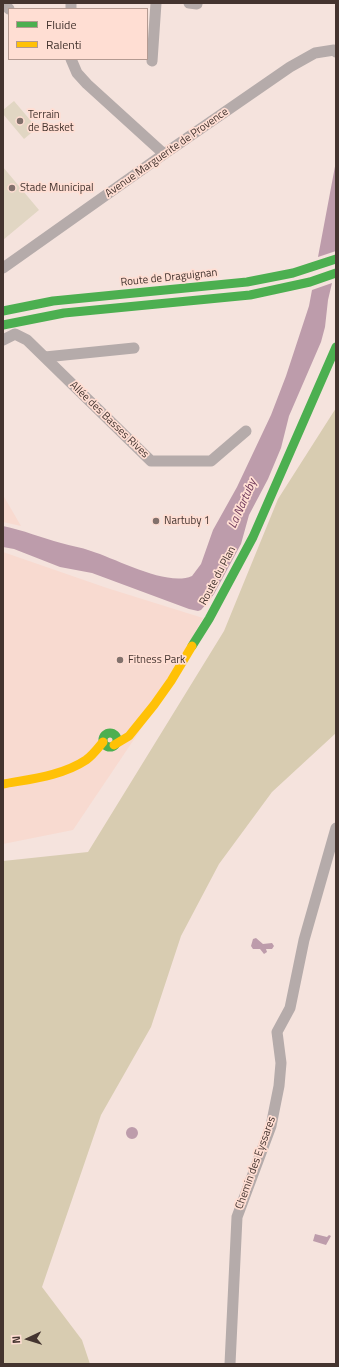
<!DOCTYPE html>
<meta charset="utf-8">
<style>
body{margin:0}
#map{position:relative;width:339px;height:1367px;overflow:hidden;background:#f5e3dd;font-family:"Titillium Web",sans-serif}
canvas{display:block}
.frame{position:absolute;inset:0;border:4px solid #44342f;pointer-events:none}
.legend{position:absolute;left:8px;top:8px;width:140px;height:52px;box-sizing:border-box;background:#ffded3;border:1px solid #b49a91;margin:0;padding:5px 7px;list-style:none;font-size:12px;color:#44342f}
.legend li{display:flex;align-items:center;gap:8px;height:20px}
.legend b{width:20px;border:1px solid #b49a91}
.north{position:absolute;left:8px;top:1319px;width:40px;height:40px;-webkit-text-stroke:3px #ffded3;paint-order:stroke;rotate:266deg;font-size:11px;font-weight:700;line-height:16px;text-align:center;color:#44342f}
.north::after{content:'';display:block;margin:auto;width:14px;height:18px;background:#44342f;clip-path:polygon(50% 0,100% 100%,50% 72%,0 100%)}
</style>
<div id="map">
<canvas width="339" height="1367"></canvas>
<div class="frame"></div>
<ul class="legend">
<li><b style="height:5px;background:#4caf50"></b>Fluide</li>
<li><b style="height:5px;background:#ffc107"></b>Ralenti</li>
</ul>
<div class="north">N</div>
</div>
<script>
const ctx = document.querySelector('canvas').getContext('2d');
ctx.lineJoin = 'round';
function fillPath(path, color) {
  ctx.fillStyle = color;
  ctx.fill(path, 'evenodd');
}
function stroke(path, color, width, dash) {
  ctx.strokeStyle = color;
  ctx.lineWidth = width;
  ctx.lineCap = dash ? 'butt' : 'round';
  ctx.setLineDash(dash || []);
  ctx.stroke(path);
}
function write(font, color, halo, rows, align = 'center') {
  ctx.font = font + ' "Titillium Web",sans-serif';
  ctx.lineWidth = 3.5;
  ctx.setLineDash([]);
  ctx.textBaseline = 'middle';
  ctx.strokeStyle = halo;
  ctx.fillStyle = color;
  for (const [text, x, y, turn = 0] of rows) {
    ctx.save();
    ctx.translate(x, y);
    ctx.rotate((+turn || 0) * Math.PI / 180);
    ctx.textAlign = isNaN(turn) ? turn : align;
    if (halo) ctx.strokeText(text, 0, 0);
    ctx.fillText(text, 0, 0);
    ctx.restore();
  }
}
fillPath(new Path2D(`
 M 3,495 L 21,526 L 3,522 Z
 M 3,552 L 107,588 L 203,618 L 143,726 L 73,830 L 3,844 Z`), '#f8dad0');
fillPath(new Path2D(`
 M 14,101 L 37,128 L 24,139 L 3,114 L 3,110 Z
 M 3,167 L 39,210 L 3,240 Z`), '#e1d6c3');
fillPath(new Path2D(`
 M 336,408 L 336,733 L 272,792 L 219,864 L 181,936 L 151,1027 L 101,1115 L 42,1287 L 82,1340 L 90,1364 L 3,1364 L 3,861 L 88,852 L 224,631 L 278,499 Z`), '#d8ccb1');
fillPath(new Path2D(`
 M 336,161 L 336,251 L 318,257 Z
 M 332,283 L 328,300 L 325,327 L 321,342 L 289,416 L 281,448 L 268,479 L 249,515 L 241,544 L 214,594 L 208,602 L 201,610 L 198,611 L 189,609 L 92,573 L 60,567 L 14,549 L 3,547 L 3,526 C 23,530 42,538 61,543 C 71,546 81,547 91,551 C 117,559 167,587 192,576 L 201,564 L 213,530 L 237,487 L 271,415 L 286,376 L 309,306 L 312,290 Z
 M 256,938 L 263,944 L 272,943 L 274,946 L 272,949 L 266,949 L 267,952 L 264,954 L 260,949 L 253,949 L 251,946 L 253,939 Z
 M126 1133a6 6 0 1 1 12 0a6 6 0 1 1-12 0Z
 M 315,1234 L 327,1237 L 329,1235 L 331,1236 L 326,1245 L 313,1241 Z`), '#bd9cab');
stroke(new Path2D(`
 M 3,3 L 9,9
 M 189,3 L 197,4 L 197,3
 M 71,9 L 71,3
 M 71,59 L 77,73 L 87,84 L 164,154
 M 152,61 L 156,3
 M 3,268 L 164,154 L 290,67 L 315,53 L 334,50 L 336,52
 M 3,340 L 15,334 L 27,340 L 151,461 L 211,461 L 246,431
 M 45,357 L 134,348
 M 230,1364 L 237,1217 L 271,1126 L 279,1086 L 281,1063 L 277,1032 L 290,1008 L 304,940 L 336,828`), '#b5abaa', 11);
stroke(new Path2D(`
 M 3,311 L 53,301 L 247,282 L 293,273 L 336,259
 M 3,325 L 64,313 L 250,295 L 310,282 L 336,273
 M 192,646 L 209,619 L 253,537 L 336,347
 M103 740a7 7 0 1 1 14 0a7 7 0 1 1-14 0Z`), '#4caf50', 9);
stroke(new Path2D(`
 M 114,745 L 129,736 L 154,705 L 171,681 L 192,646
 M 3,784 C 30,779 62,776 86,760 C 93,755 98,748 103,742`), '#ffc107', 9);
for (const [x, y, r, color] of [
 [20,121,4,"#82716c"],
 [12,188,4,"#82716c"],
 [156,521,4,"#82716c"],
 [120,660,4,"#82716c"]
]) {
  const dot = new Path2D();
  dot.arc(x, y, r, 0, 2 * Math.PI);
  ctx.fillStyle = color;
  ctx.fill(dot);
  stroke(dot, '#ffded3', 1.5);
}
write('11px', '#44342f', '#ffded3', [
 ["Terrain",28,115],
 ["de Basket",28,128],
 ["Stade Municipal",20,188],
 ["Nartuby 1",164,521],
 ["Fitness Park",128,660]
], 'left');
write('11px', '#44342f', '#ffded3', [
 ["Avenue Marguerite de Provence",167,153,-35],
 ["Route de Draguignan",169,278,-6],
 ["Allée des Basses Rives",109,420,44],
 ["Route du Plan",218,576,-62],
 ["Chemin des Eyssares",256,1163,-70]
]);
write('italic 12px', '#703a5c', '#ffded3', [
 ["La Nartuby",243,504,-66]
]);
</script>
